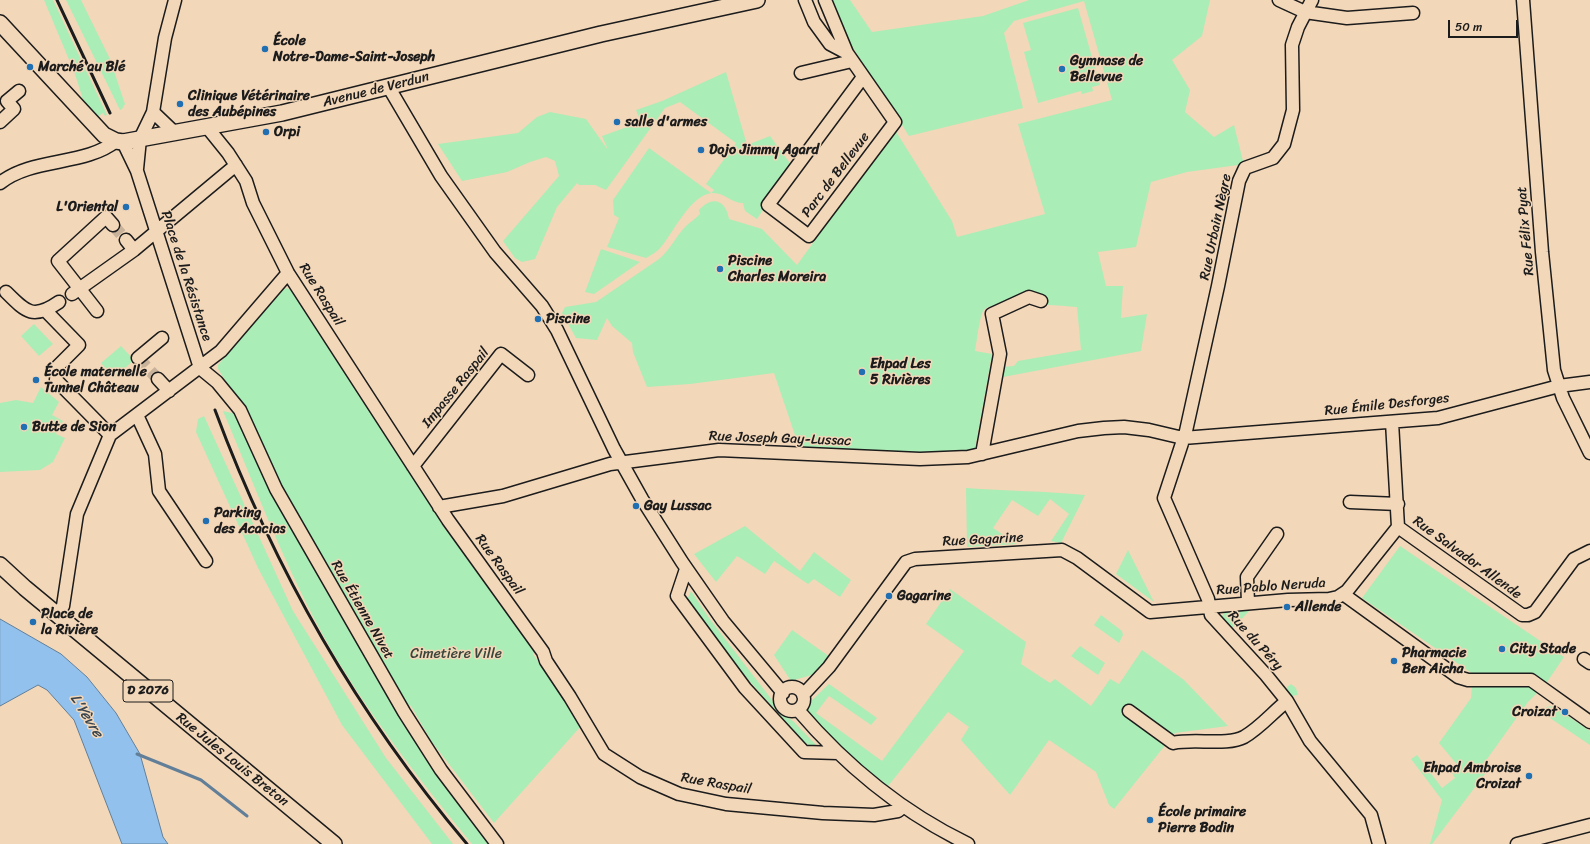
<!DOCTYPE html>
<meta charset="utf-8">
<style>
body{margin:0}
#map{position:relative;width:1590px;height:844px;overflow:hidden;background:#f3d7b9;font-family:Sriracha,sans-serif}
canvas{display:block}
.scale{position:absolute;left:1448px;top:20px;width:70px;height:18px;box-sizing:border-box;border:2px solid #1c1c1c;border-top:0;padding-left:5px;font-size:12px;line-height:14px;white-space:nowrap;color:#1c1c1c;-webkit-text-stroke:3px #f3d7b9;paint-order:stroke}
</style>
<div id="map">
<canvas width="1590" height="844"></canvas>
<div class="scale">50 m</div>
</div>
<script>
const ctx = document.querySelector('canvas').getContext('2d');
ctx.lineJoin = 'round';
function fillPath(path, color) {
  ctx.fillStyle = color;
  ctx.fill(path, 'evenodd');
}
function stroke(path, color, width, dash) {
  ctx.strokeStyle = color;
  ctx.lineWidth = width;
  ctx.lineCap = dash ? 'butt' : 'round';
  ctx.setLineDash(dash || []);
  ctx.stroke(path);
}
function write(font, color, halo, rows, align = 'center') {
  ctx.font = font + ' Sriracha,sans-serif';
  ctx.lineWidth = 3;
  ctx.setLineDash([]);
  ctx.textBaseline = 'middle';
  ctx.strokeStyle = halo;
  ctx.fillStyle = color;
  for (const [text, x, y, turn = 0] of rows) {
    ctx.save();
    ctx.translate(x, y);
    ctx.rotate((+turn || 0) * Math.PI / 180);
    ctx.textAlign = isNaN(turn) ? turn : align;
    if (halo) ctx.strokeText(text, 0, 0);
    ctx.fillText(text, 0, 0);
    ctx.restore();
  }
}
fillPath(new Path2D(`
 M 44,0 L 53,0 L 107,115 L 105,116 L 103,113 L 97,117 L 84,103 L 75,74 Z
 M 66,0 L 81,0 L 110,59 L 125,104 L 122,109 L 120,110 Z
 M 831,0 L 850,0 L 872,32 L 983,16 L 1029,0 L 1210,0 L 1202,36 L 1172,60 L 1190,90 L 1185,112 L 1214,137 L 1234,125 L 1243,161 L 1238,165 L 1187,172 L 1151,182 L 1136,247 L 1098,252 L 1106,286 L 1123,286 L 1121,318 L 1147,314 L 1141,351 L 1003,377 L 1003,367 L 1014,366 L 1018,361 L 1081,350 L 1077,307 C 1062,306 990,298 983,311 C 979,320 977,340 975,351 L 992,354 L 975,449 L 965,451 L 918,453 L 799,447 L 774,373 L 690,384 L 647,387 L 633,352 L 632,343 L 612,326 L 607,318 L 597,340 L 576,338 L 562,313 L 565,307 L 596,302 L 659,259 C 670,250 676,236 686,226 C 690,222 695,219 700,214 L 699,210 C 712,195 726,200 729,219 L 762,229 L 797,265 L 895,130 L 952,221 L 957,237 L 1045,214 L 1018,124 L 1112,100 L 1084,1 L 1014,21 L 1004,33 L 1023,108 L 909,136 L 850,43 Z
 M 1078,8 L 1100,85 L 1092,87 L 1093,91 L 1082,94 L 1081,91 L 1038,103 L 1024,52 L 1031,50 L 1023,23 Z
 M 726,72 L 747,145 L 770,136 L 792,166 L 757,219 L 745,211 L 743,203 C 731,203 724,192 712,193 C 690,195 674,232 661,247 C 657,252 651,255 646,258 L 607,247 L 619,218 L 614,215 L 613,200 L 649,148 L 711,193 L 714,190 L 706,184 L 736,143 L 680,102 L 665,108 L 606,190 L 595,185 L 579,185 L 577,183 L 557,207 L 535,259 L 522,262 L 515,258 L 503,241 L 559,176 L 555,161 L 546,157 L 530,162 L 507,172 L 462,181 L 438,144 L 518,133 L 537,117 L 550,112 L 586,119 L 608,150 L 602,136 L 641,122 L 636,110 L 662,101 Z
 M 601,249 L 640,262 L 594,294 L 585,292 Z
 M 285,288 L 294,290 L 445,529 L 472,558 L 537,649 L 533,654 L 582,725 L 494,823 L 432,742 L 411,706 L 405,703 L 279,487 L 245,410 L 218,369 L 218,365 Z
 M 34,324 L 53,344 L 39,356 L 21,336 Z
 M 121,346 L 134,360 L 114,378 L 101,363 Z
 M 41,387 L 59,402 L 52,415 L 63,421 L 56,434 L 65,438 L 53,462 L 40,470 L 0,472 L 0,403 L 16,400 L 33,403 Z
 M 223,411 L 236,414 L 330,593 L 396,712 L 490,844 L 472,844 C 425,787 380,729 341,666 C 292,586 259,496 223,411 Z
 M 204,416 L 293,611 L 386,758 L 453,844 L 432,844 L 342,725 L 258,568 L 196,432 L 198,419 Z
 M 966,488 C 1006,491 1046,491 1085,495 L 1061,543 L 1051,541 L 1069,514 L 1050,499 L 1038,516 L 1012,500 L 993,528 L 1017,544 L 967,547 Z
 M 745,526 L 800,571 L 814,552 L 851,580 L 840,597 L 814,579 L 808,584 L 774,561 L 765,574 L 737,556 L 716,582 L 694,554 Z
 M 1400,546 L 1564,657 L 1545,685 L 1528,702 L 1482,766 L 1488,770 L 1432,844 L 1430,844 L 1442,800 L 1411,759 L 1417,755 L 1442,788 L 1455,778 L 1452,773 L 1459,767 L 1439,743 L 1471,698 L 1473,674 L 1362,598 Z
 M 1128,550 L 1154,602 L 1116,574 Z
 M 950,589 L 1026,642 L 1021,664 L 1050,683 L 1055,679 L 1091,706 L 1110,679 L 1119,684 L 1142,650 L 1184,680 L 1228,726 L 1175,733 L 1114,809 L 1109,805 L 1096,772 L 1049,740 L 1010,795 L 961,740 L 969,727 L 948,712 L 888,786 L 839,747 L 806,711 L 810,702 L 829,684 L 877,718 L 871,725 L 829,696 L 816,713 L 882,761 L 964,651 L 926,624 Z
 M 691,591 L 709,618 L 772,700 C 777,712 785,714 794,722 C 802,730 810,739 818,747 L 812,747 L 804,742 L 745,676 L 687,600 Z
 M 1252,608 L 1235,626 L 1230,628 L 1221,618 L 1225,611 Z
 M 1101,615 L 1122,631 L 1123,635 L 1119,643 L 1094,625 Z
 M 792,630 L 830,657 L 818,673 L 791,681 L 774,655 Z
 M 1080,646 L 1105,663 L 1098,675 L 1071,656 Z
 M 1291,684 L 1296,688 L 1298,695 L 1290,696 L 1286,690 L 1287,687 Z
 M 1553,706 L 1590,731 L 1590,745 L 1541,712 L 1546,707 Z`), '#abedb6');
const water = new Path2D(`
 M 0,619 L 61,654 L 87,677 L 116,713 L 140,754 L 163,837 L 168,844 L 122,844 L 74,720 L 47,690 L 38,685 L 0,706 Z`);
fillPath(water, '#91c1ec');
stroke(water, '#627f99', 1);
stroke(new Path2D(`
 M 137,754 L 201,780 L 247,816`), '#627f99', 3);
stroke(new Path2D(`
 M 113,225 L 126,240
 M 138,358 L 158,379`), '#c8b29a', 12, [12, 6]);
const minor = new Path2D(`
 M 805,0 L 814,22 L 830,44 L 847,53
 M 825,0 L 847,53 L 895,122 L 809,236 L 768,205 L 863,77
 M 1279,0 L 1305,12 L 1347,18 L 1413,13
 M 1312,0 L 1298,27 L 1292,45 L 1293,110 L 1284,144 L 1273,158 L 1245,168 L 1239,181 L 1218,286 L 1186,431 L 1164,498 L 1208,599 L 1211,615 L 1266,675 L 1287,701 L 1310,741 L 1371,815 L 1379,844
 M 1523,0 L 1542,252 L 1554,370 L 1563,398 L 1590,453
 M 801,73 L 852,61
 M 388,86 L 441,176 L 495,252 L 542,306 L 557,330 L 614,449 L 642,499 L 682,562 L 723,621 L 783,693
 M 153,112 L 175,133
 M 0,122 L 14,109 L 7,101 L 19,91
 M 207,127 L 228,153 L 246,181 L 253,203 L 288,273 L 448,520 L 543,652 L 546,661 L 570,697 L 604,754 L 640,777 L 679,794 L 726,804 L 823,813 L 874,815 L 898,811 L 903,807
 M 123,142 L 137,171 L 200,368 L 217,382 L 240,410 L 276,489 L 404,712 L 441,770 L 497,844
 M 137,169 L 140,139 L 153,112 L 165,38 L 175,0
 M 0,183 C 33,157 85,166 116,141
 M 126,240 L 134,250
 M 6,292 C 26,312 33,320 59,302
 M 72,294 L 134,250 L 236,165
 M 46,311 L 79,345 L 57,367 L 56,380 L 110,435
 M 97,311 L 58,261 L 106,217 L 113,225
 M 138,358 L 162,338
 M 158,379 L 169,391
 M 137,415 L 155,454 L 159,491 L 206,561
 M 1392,422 L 1398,527
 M 982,454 L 1000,354 L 992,314 L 1029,297 L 1041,301
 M 413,466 L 501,354 L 528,375
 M 1350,502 L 1398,504
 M 439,507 L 503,496 L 610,464 L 719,450 L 920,459 L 968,457 L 1078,431 L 1104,428 L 1124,427 L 1149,430 L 1183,438 L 1438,418 L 1559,386 L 1590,382
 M 1398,527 L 1522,615 L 1528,615 L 1535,612 L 1574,559 L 1590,551
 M 686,569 L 677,596 L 745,688 L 804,752 L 838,753
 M 1343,594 L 1458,677 L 1468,680 L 1531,680 L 1590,722
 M 1248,603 L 1247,577 L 1277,534
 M 57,615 L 63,606 L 77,514 L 110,435 L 221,351 L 288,273
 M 1584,659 L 1590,663
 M780 699a12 12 0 1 1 24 0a12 12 0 1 1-24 0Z
 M 803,695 L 829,667 L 906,562 L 915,559 L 1062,550 L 1077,558 L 1150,612 L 1288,600 L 1329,599 L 1338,597 L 1347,591 L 1398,527
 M 798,710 C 845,765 902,812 968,844
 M 1129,711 L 1173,743 C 1193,738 1227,746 1244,737 C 1260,728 1273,712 1287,701
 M 1517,844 L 1590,825`);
const major = new Path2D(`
 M 0,23 L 104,135 L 116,141 L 123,142 L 282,113 L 601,34 L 757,0
 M 0,565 L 25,588 L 334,844`);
stroke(minor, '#1c1c1c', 15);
stroke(major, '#1c1c1c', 18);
stroke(minor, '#f3d7b9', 12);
stroke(major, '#f3d7b9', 15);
stroke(new Path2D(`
 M 57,0 L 110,113
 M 215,410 C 274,569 358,715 467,844`), '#1c1c1c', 3);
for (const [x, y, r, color] of [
 [265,49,4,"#1f6fb2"],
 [30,67,4,"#1f6fb2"],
 [1062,69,4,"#1f6fb2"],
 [180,104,4,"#1f6fb2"],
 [617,122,4,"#1f6fb2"],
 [266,132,4,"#1f6fb2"],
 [701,150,4,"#1f6fb2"],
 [126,207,4,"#1f6fb2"],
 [720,269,4,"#1f6fb2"],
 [538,319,4,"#1f6fb2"],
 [862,372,4,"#1f6fb2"],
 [36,380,4,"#1f6fb2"],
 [24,427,4,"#1f6fb2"],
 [636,506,4,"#1f6fb2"],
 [206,521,4,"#1f6fb2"],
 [889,596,4,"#1f6fb2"],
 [1287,607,4,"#1f6fb2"],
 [33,622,4,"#1f6fb2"],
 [1502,649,4,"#1f6fb2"],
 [1394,661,4,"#1f6fb2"],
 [1565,712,4,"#1f6fb2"],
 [1529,776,4,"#1f6fb2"],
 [1150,820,4,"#1f6fb2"]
]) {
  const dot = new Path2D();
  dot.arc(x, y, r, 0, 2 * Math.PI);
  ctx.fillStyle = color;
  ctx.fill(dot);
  stroke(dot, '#f3d7b9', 1.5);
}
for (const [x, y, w] of [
 [148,691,50]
]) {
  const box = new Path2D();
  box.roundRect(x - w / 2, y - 11, w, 22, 3);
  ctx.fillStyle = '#f3d7b9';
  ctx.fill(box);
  stroke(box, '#1c1c1c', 1);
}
write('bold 13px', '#1c1c1c', null, [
 ["D 2076",148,691]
]);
write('bold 14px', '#1c1c1c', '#f3d7b9', [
 ["École",273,41],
 ["Notre-Dame-Saint-Joseph",273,57],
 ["Gymnase de",1070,61],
 ["Bellevue",1070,77],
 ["Marché au Blé",38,67],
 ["Clinique Vétérinaire",188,96],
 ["des Aubépines",188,112],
 ["salle d'armes",625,122],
 ["Orpi",274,132],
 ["Dojo Jimmy Agard",709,150],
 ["L'Oriental",118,207,"right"],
 ["Piscine",728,261],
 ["Charles Moreira",728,277],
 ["Piscine",546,319],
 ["Ehpad Les",870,364],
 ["5 Rivières",870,380],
 ["École maternelle",44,372],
 ["Tunnel Château",44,388],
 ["Butte de Sion",32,427],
 ["Gay Lussac",644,506],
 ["Parking",214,513],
 ["des Acacias",214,529],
 ["Gagarine",897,596],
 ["Allende",1295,607],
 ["Place de",41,614],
 ["la Rivière",41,630],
 ["City Stade",1510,649],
 ["Pharmacie",1402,653],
 ["Ben Aicha",1402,669],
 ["Croizat",1557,712,"right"],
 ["Ehpad Ambroise",1521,768,"right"],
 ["Croizat",1521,784,"right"],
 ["École primaire",1158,812],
 ["Pierre Bodin",1158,828]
], 'left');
write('14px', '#1c1c1c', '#f3d7b9', [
 ["Avenue de Verdun",376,90,-14],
 ["Parc de Bellevue",836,175,-53],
 ["Rue Urbain Nègre",1216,227,-78],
 ["Rue Félix Pyat",1526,231,-95],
 ["Place de la Résistance",186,276,72],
 ["Rue Raspail",321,295,58],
 ["Impasse Raspail",456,388,-51],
 ["Rue Émile Desforges",1387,405,-6],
 ["Rue Joseph Gay-Lussac",780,439,2],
 ["Rue Gagarine",983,540,-3],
 ["Rue Salvador Allende",1467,558,36],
 ["Rue Raspail",499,565,54],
 ["Rue Pablo Neruda",1271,587,-4],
 ["Rue Étienne Nivet",362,610,60],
 ["Rue du Péry",1255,641,48],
 ["Rue Jules Louis Breton",232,760,39],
 ["Rue Raspail",716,784,10]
]);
write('14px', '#39463b', '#f3d7b9', [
 ["Cimetière Ville",456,654]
]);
write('italic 15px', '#394550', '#f3d7b9', [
 ["L'Yèvre",86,716,58]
]);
</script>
